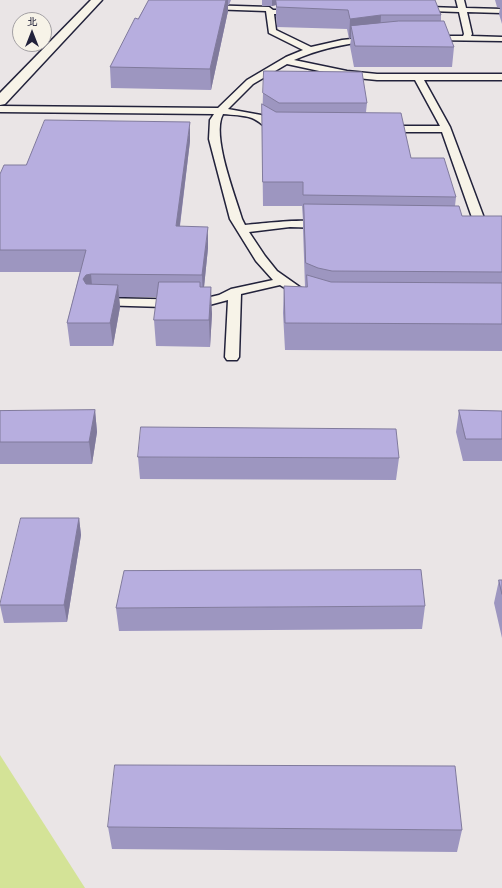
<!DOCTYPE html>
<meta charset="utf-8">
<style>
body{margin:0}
#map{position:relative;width:502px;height:888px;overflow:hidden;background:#eae5e6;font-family:Delius,"LXGW WenKai TC",sans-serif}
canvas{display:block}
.north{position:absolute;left:12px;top:12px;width:40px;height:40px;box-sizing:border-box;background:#f7f3e8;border:1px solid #a29fa3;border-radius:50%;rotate:0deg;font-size:11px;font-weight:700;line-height:16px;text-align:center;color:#22223b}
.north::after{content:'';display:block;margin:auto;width:14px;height:18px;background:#22223b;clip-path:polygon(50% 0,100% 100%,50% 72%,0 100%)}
</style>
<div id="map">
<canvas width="502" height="888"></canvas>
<div class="north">北</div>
</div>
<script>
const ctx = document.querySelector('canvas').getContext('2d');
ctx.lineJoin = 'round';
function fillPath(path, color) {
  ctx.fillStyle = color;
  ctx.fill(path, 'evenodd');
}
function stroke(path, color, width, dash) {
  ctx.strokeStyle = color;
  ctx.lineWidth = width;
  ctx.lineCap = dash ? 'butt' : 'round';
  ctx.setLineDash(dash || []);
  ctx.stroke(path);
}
fillPath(new Path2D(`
 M 0,755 L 85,888 L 0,888 Z`), '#d4e397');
const lane = new Path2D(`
 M 456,0 L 464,0 L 466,8 L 502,9 L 502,13 L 467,12 L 472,34 L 471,36 L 502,37 L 502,41 L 429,40 L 428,38 L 432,36 L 463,36 L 464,34 L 459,12 L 429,11 L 419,13 L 415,11 L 429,7 L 458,8 Z
 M 205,5 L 269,7 L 273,10 L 299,10 L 300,12 L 296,14 L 274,14 L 276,30 L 311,47 L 342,40 L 370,37 L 374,39 L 370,41 C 343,44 319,49 294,60 L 347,71 L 377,74 L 502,74 L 502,80 L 424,80 L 450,127 L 487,226 L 485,228 L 481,229 L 475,226 L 442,132 L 385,132 L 380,129 L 385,126 L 440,126 L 415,80 L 377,80 L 347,77 L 287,64 L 253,84 L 228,109 L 261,115 L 284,130 L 282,132 C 269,135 263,122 252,118 C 243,115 233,115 223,114 C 211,135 235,195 242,219 L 245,225 C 259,224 321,216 329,225 L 323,228 L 290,227 L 249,232 L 265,256 L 277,271 L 314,297 L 312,300 L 304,300 L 280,285 L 241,294 L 239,357 L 237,360 L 227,360 L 225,357 L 228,300 L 198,308 L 96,305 L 94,302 L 96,299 L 100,298 L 198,300 L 219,295 L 231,289 L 273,280 L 256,261 L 230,219 L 209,139 L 210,120 L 214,114 L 0,112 L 0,106 L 218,108 L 247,80 L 286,57 L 303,50 L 269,33 L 266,11 L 208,9 L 204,7 Z`);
const secondary = new Path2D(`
 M 91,0 L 102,0 L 5,104 L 0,105 L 0,93 Z`);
stroke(lane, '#22223b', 3);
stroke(secondary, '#22223b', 3);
fillPath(lane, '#f7f3e8');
fillPath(secondary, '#f7f3e8');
fillPath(new Path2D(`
 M 149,0 L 231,0 L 229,5 L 228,5 L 228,11 L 211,90 L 111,88 L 110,67 Z
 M 262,0 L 435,0 L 441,15 L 441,21 L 454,47 L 452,67 L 354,67 L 350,46 L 351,38 L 349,39 L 347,29 L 277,27 L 276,16 L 276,5 L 272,6 L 262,6 Z
 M 495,0 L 502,0 L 502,24 L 499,14 L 500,8 L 497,7 Z
 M 263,93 L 367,103 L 366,112 L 411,158 L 456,197 L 455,206 L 462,216 L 502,216 L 502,351 L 285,350 L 283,313 L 284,286 L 305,287 L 303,229 L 303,220 L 302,206 L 263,206 L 262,126 Z
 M 190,141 L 180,226 L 208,248 L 204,287 L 212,314 L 210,347 L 156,346 L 154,320 L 157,297 L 119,297 L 120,307 L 113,346 L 70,346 L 67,323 L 80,272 L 0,272 L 0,174 Z
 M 95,410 L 97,432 L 92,464 L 0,464 L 0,411 Z
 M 459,410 L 502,411 L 502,461 L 463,461 L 456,432 Z
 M 138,457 L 399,458 L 396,480 L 140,479 Z
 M 79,518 L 81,535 L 67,622 L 4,623 L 0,605 Z
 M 499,580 L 502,580 L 502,638 L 494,603 Z
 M 425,606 L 422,629 L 119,631 L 116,608 Z
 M 108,827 L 462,830 L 457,852 L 112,849 Z`), '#9d96c0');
fillPath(new Path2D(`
 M 226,0 L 228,0 L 228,11 L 211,90 L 210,69 Z
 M 272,0 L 276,0 L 276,5 L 272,6 Z
 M 381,15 L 380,34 L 351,26 L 351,38 L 349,39 L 350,19 Z
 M 190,122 L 190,141 L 177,248 L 176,226 Z
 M 208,227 L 208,248 L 203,297 L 202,275 Z
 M 91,274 L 93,296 L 83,279 L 86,275 Z
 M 118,285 L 120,307 L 113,346 L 110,323 Z
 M 211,287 L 212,314 L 210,347 L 209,320 Z
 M 95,410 L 97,432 L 92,464 L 89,442 Z
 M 79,518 L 81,535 L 67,622 L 64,605 Z`), '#807a9c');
const building = new Path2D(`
 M 149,0 L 226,0 L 210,69 L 110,67 L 135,18 L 138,19 Z
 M 276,0 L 435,0 L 441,15 L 381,15 L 350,19 L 348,10 L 277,7 Z
 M 399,21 L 444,21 L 454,47 L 355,46 L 351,26 Z
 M 264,71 L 362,72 L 367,103 L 279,103 L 263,93 Z
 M 262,104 L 276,112 L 401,113 L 411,158 L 444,158 L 456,197 L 303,195 L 303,182 L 263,182 Z
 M 45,120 L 190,122 L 176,226 L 208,227 L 202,275 L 91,274 L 86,275 L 83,279 L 86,284 L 118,285 L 110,323 L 67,323 L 86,250 L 0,250 L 0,174 L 4,165 L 26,165 Z
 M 304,204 L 459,206 L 462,216 L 502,216 L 502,272 L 332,271 L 318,268 L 306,263 Z
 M 307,275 L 331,282 L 502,283 L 502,324 L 285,323 L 284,286 L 307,287 Z
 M 159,282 L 200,282 L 200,287 L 211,287 L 209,320 L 154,320 Z
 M 95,410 L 89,442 L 0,442 L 0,411 Z
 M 459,410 L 502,411 L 502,439 L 466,439 Z
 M 141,427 L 396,429 L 399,458 L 138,457 Z
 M 21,518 L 79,518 L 64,605 L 0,605 Z
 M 421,570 L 425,606 L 116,608 L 124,571 Z
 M 499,580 L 502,580 L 502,594 Z
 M 115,765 L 455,766 L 462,830 L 108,827 Z`);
fillPath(building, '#b7aedf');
stroke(building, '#807a9c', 1);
</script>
